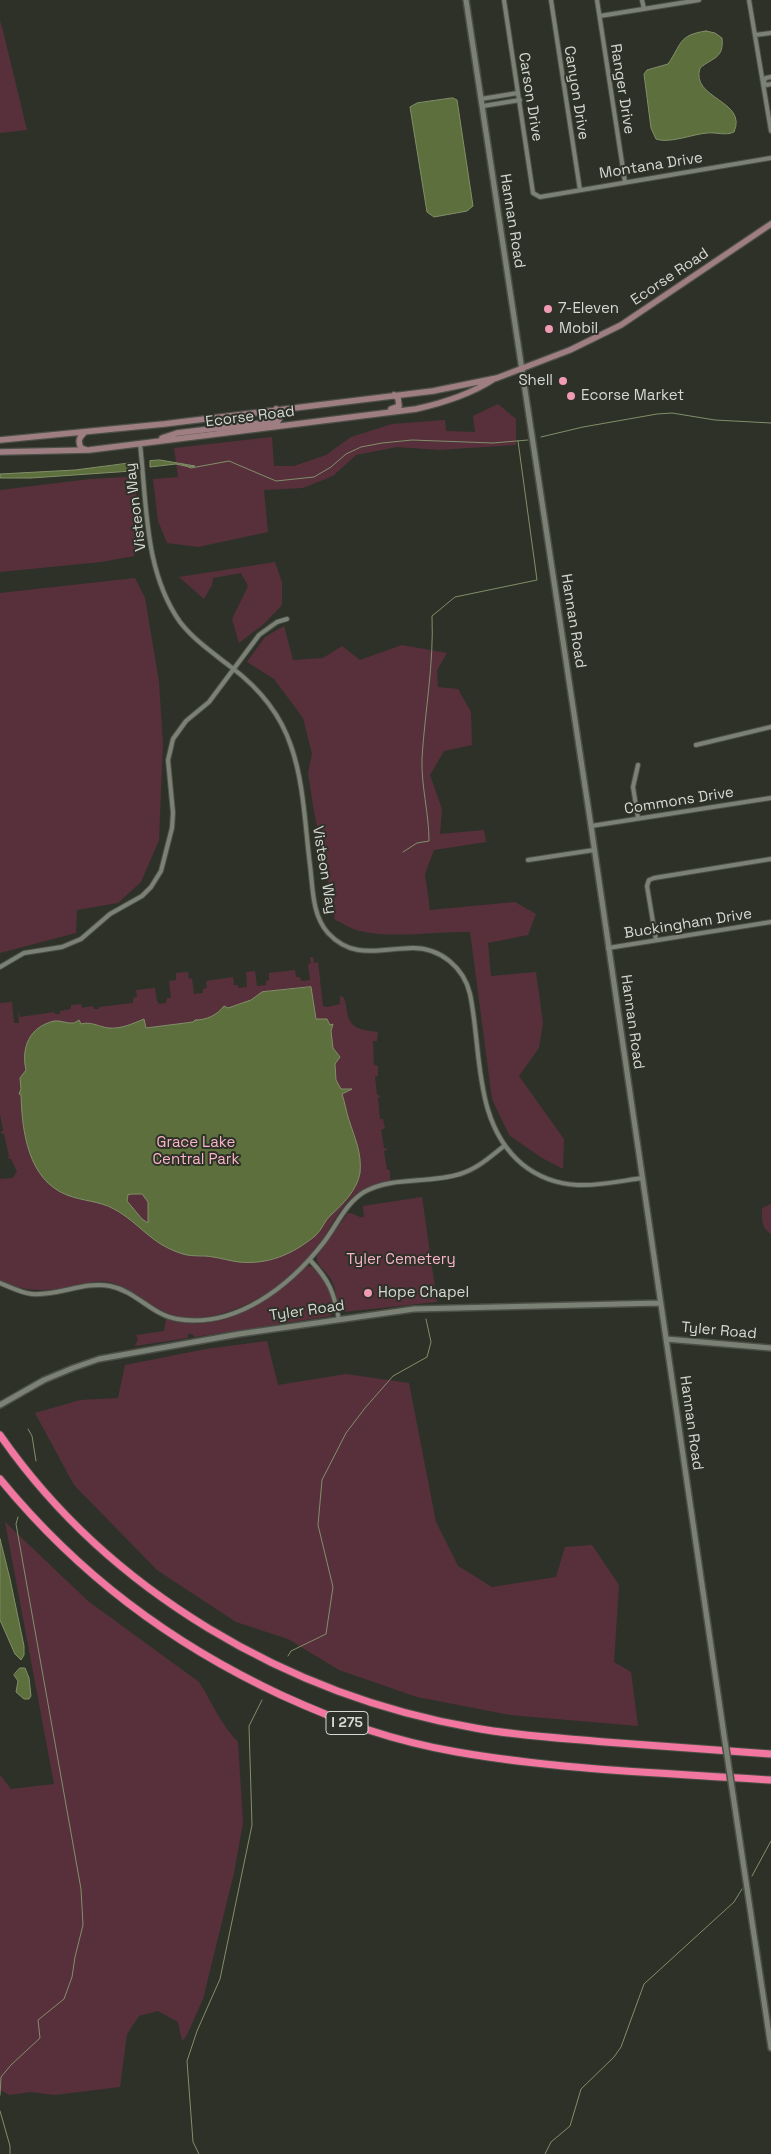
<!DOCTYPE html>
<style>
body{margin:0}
canvas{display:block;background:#2d3127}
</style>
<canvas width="771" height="2154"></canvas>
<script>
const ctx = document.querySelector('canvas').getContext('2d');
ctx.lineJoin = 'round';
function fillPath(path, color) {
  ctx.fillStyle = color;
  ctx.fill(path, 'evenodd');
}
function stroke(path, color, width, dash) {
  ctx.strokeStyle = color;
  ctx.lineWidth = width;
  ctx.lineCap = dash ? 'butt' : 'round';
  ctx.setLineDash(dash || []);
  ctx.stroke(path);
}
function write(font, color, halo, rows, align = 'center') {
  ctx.font = font + ' "Space Grotesk",sans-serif';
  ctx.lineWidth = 4;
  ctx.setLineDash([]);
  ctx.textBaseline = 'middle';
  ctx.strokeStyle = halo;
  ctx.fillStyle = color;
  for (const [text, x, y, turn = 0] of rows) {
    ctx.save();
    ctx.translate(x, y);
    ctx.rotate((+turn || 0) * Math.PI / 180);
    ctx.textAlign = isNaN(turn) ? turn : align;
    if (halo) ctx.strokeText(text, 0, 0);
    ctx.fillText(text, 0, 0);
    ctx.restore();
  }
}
fillPath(new Path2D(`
 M 0,21 L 2,27 L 27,130 L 0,133 Z
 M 498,404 L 516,419 L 516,445 L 439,450 L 397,447 L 356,455 L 333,476 L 303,488 L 264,490 L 268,532 L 198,547 L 167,543 L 158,521 L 153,479 L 178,477 L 174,448 L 272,437 L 274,466 L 294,466 L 326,455 L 351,437 L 392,424 L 445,420 L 446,431 L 475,432 L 473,416 Z
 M 126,477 L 133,479 C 140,502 138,532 134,556 L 101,562 L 0,572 L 0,490 L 90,479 Z
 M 275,562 L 282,582 L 282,605 L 265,623 L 239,643 L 232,619 L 248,586 L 241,573 L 213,578 L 212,585 L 204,599 L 179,577 Z
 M 135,578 L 145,598 L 159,682 L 163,744 L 159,840 L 141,882 L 118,903 L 77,910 L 76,933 L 0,953 L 0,593 Z
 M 284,626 L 293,660 L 323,658 L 342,646 L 360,660 L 402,645 L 447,653 L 437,670 L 438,687 L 458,689 L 471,712 L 472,745 L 444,751 L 430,775 L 442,809 L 440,834 L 484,830 L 486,842 L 434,850 L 425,874 L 430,910 L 515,902 L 536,914 L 528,935 L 488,943 L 491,976 L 536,972 L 543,1023 L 539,1048 L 519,1076 L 564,1139 L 563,1169 L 542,1158 L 509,1135 L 492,1099 L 470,932 C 435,931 394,939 360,931 C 352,930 343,923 335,920 L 313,806 L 308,773 L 312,754 L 303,718 L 274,679 L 247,662 L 265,637 Z
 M 310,957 L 313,957 L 314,963 L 318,962 L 323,1006 L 328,1007 L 340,1004 L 340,996 L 343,997 C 346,1001 346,1006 347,1012 C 350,1030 363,1030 378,1032 L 377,1041 L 373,1041 L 374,1065 L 378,1066 L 378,1076 L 375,1077 L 377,1095 L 381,1096 L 378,1098 L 380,1119 L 383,1119 L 385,1128 L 381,1130 L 384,1148 L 388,1149 L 384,1151 L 387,1170 L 390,1170 L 390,1180 C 378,1185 366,1186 356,1194 C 339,1207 330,1229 318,1246 C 289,1285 236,1320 186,1318 C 156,1316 137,1287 108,1282 C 93,1280 78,1285 63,1288 C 41,1292 20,1290 0,1281 L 0,1179 L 13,1178 L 17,1171 L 11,1159 L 7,1158 L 9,1156 L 4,1134 L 0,1133 L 3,1130 L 0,1114 L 0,1003 L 12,1002 L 14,1023 L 19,1023 L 18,1012 L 20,1017 L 54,1012 L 55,1014 L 60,1014 L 60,1011 L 71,1009 L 71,1005 L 81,1004 L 82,1008 L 93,1006 L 94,1009 L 99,1009 L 99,1007 L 133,1003 L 133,998 L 137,997 L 136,990 L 155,988 L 157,1001 L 159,1004 L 166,1003 L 167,998 L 171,998 L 169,981 L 176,980 L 176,973 L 188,972 L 189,979 L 192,978 L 194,994 L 203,993 L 203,989 L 207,988 L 206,981 L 233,977 L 234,985 L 238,985 L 238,988 L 247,987 L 246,972 L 255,971 L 257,986 L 266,985 L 266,981 L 269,980 L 269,973 L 295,970 L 296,977 L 300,977 L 301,981 L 310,980 L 308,964 L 311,963 Z
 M 422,1197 L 437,1302 L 343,1312 C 336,1304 337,1289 331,1279 C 327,1272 315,1264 317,1256 L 348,1213 C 354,1213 358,1218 364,1217 L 363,1206 Z
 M 771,1204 L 771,1234 C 761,1227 762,1220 762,1208 Z
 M 307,1266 L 313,1267 C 323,1277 341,1301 331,1316 L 195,1337 L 192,1334 L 188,1334 L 188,1338 L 135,1346 L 138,1339 L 136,1335 L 164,1331 L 166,1319 C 199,1331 241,1318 268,1298 C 282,1288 294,1276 307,1266 Z
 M 267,1341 L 278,1385 L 346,1374 L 409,1383 L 436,1522 L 458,1566 L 492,1587 L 556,1577 L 565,1547 L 592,1545 L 619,1585 L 614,1662 L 631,1672 L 638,1726 L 510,1715 L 417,1697 L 339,1670 L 288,1639 L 236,1622 L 157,1570 L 74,1485 L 35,1413 L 80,1400 L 118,1398 L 125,1365 L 206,1349 Z
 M 5,1522 L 88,1601 L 199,1682 C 212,1702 221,1725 238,1742 L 243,1823 L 234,1873 L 203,1999 L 186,2037 L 182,2041 L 178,2022 L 158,2011 L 139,2016 L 127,2034 L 120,2087 L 54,2095 L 31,2092 L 9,2095 L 0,2090 L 0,1775 L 11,1789 L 54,1784 Z`), '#57303c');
const water = new Path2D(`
 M 706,31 L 715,33 L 722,38 C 724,59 713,57 700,68 C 690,99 748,100 734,132 C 726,136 716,132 707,133 C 693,134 669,144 656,139 L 651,128 L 644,74 L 647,70 L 668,64 C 682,44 678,35 706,31 Z
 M 453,98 L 457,100 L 473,206 L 467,211 L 434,217 L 427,212 L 410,107 L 417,103 Z
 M 160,460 L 195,466 L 190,467 L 176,464 L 150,467 L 150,461 Z
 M 132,463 L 132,471 L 31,478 L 0,478 L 0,474 L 75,470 Z
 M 311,987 L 316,1019 L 327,1019 L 330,1025 L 333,1024 L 331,1031 L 333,1048 L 340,1057 L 335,1064 L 336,1080 L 341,1089 L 352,1089 L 342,1094 C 345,1103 346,1111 349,1120 C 355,1139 362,1153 360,1173 C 357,1190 343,1204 331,1215 C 324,1221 322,1230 315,1236 C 293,1254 268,1265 239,1262 C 230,1261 221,1258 213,1257 C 203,1255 193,1257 183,1254 C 150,1244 140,1223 114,1209 C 100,1201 82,1201 67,1195 C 28,1180 22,1131 21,1095 L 19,1094 L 21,1089 L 20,1078 L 26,1070 C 21,1048 29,1027 54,1021 C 60,1020 68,1024 73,1023 C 75,1023 77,1021 79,1020 L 81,1024 C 91,1021 99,1027 109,1028 C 121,1029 132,1024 144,1019 L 146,1028 L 193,1022 L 195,1020 C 207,1020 217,1015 224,1006 L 228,1008 L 251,1000 L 262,992 ZM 133,1194 L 142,1194 L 148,1202 L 148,1223 L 142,1219 L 127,1201 L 128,1195 Z
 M 0,1539 L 10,1579 L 24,1646 L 24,1655 L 21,1660 L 15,1654 L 0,1620 Z
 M 20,1668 L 25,1668 L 29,1678 L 31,1696 L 29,1699 L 24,1699 L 16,1692 L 18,1681 L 14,1675 Z`);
fillPath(water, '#5d6f3c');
stroke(water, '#818f69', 1);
stroke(new Path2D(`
 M 541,437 L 583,427 L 657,414 L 672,413 L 715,420 L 771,423
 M 182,464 L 191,468 L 229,461 L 276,481 L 314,477 L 331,467 L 346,454 L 361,447 L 382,443 L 412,440 L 493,443 L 528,440
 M 403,852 L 417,843 L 429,841 C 429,813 421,786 422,758 C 425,710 434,664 432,616 L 455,597 L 537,580 L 518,441
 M 28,1429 L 32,1436 L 36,1461
 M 288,1656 L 291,1651 L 326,1634 L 333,1587 L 318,1525 L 322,1480 L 346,1433 L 365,1408 L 393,1376 L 427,1357 L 431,1342 L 426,1319
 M 752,1876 L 771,1841
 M 0,2095 L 1,2077 L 11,2065 L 40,2038 L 38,2020 L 64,1999 L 72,1977 L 75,1957 L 83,1925 L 81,1889 L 16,1524 L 18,1517
 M 0,2111 L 10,2146 L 10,2154
 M 199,2154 L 193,2142 L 187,2061 L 197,2031 L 220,1979 L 252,1825 L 249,1726 L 262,1700
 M 545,2154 L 551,2142 L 570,2126 L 581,2089 L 614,2057 L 621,2047 L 644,1984 L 734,1902 L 742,1889`), '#818f69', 1);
const minor = new Path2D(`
 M 504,0 L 533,193 L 540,197 L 771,158
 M 551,0 L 580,190
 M 597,0 L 625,182
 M 642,0 L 644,9
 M 749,0 L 771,131
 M 600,16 L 699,0
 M 755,35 L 771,33
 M 771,77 L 766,78 L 763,82 L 767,85 L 771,84
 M 481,99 L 518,93
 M 483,106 L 520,100
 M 140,444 C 147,504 144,571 180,622 C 194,640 213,653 231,667 C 259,688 280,713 291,746 C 304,783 305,826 310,865 C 313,889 312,915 328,933 C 354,961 382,948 413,948 C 441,948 464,968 470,994 C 482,1051 473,1123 522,1164 C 538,1177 557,1184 578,1185 C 599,1186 621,1181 642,1178
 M 696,745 L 771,727
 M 638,765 L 633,787 L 638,818
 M 591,826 L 771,798
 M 528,860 L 594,850
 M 656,940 L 647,886 L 649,880 L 654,878 L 771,859
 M 608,948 L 771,922
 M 0,967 L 24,953 L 62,947 L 81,939 L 110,914 L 142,896 L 151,887 L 161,871 L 172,828 L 173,813 L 168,760 L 173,739 L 186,721 L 209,702 L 259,635 L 277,622 L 287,619
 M 310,1260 C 329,1280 334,1292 339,1320
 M 0,1283 C 10,1287 21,1293 32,1294 C 59,1296 84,1281 110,1286 C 136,1291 152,1315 177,1319 C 236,1329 290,1286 324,1242 C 337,1225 345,1204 364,1192 C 392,1176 429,1184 460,1174 C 477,1169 490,1157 504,1146`);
const tertiary = new Path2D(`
 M 466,0 L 591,826 L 724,1735
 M 666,1339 L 771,1348
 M 0,1405 L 44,1380 L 73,1368 L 99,1359 L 239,1334 L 414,1309 L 660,1303
 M 733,1795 L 771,2048`);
const secondary = new Path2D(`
 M 391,409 L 399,406 L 398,398 L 394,395
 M 85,432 C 80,437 77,440 81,448 L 87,450
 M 162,438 L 177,433 L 278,421 L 281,416 L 276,409
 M 0,440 L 164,424 L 433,391 L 497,378 L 570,350 L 621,325 L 771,224
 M 0,452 L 89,450 L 416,409 C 443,403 471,394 494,379`);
const motorway = new Path2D(`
 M 0,1435 C 109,1592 289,1696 475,1728 C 518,1736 562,1738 605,1742 C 661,1746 716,1750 771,1754
 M 0,1479 C 78,1574 170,1643 281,1695 C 340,1722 393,1741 457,1752 C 561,1770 666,1773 771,1780`);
stroke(minor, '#4c4f46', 6);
stroke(tertiary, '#4c4f46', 8);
stroke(secondary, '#4c4f46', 8);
stroke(motorway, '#4c4f46', 9);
stroke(minor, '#7c8175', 4);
stroke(tertiary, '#7c8175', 5);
stroke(secondary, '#9f7e82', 5.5);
stroke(motorway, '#f277a0', 7);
const tertiaryBridge = new Path2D(`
 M 724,1735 L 733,1795`);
stroke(tertiaryBridge, '#4c4f46', 8, []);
stroke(tertiaryBridge, '#7c8175', 5);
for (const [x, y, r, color] of [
 [548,309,5,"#f19ab4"],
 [549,329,5,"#f19ab4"],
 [563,381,5,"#f19ab4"],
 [571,396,5,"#f19ab4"],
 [368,1293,5,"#f19ab4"]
]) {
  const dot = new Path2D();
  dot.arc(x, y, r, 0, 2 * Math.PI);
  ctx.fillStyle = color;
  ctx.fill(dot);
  stroke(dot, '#2d3127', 2);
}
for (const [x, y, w] of [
 [347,1723,42]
]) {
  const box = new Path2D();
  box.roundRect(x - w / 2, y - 11.5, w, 23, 4);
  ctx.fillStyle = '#2d3127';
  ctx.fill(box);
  stroke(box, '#d6d9d2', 1);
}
write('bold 14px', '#d6d9d2', null, [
 ["I 275",347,1723]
]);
write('15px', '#d6d9d2', '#2d3127', [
 ["Ranger Drive",622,89,81],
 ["Canyon Drive",576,93,81],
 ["Carson Drive",530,97,81],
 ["Montana Drive",651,166,-9],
 ["Hannan Road",512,221,81],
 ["Ecorse Road",670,277,-34],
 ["Ecorse Road",250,417,-7],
 ["Visteon Way",136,507,-97],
 ["Hannan Road",573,621,81],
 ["Commons Drive",679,801,-9],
 ["Visteon Way",324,870,81],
 ["Buckingham Drive",688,924,-9],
 ["Hannan Road",632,1022,82],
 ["Tyler Road",307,1311,-8],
 ["Tyler Road",719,1331,5],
 ["Hannan Road",691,1423,82]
]);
write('15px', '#d6d9d2', '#2d3127', [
 ["7-Eleven",558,309],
 ["Mobil",559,329],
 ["Shell",553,381,"right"],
 ["Ecorse Market",581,396],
 ["Hope Chapel",378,1293]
], 'left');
write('15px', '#fbb4c8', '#2d3127', [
 ["Grace Lake",196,1143],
 ["Central Park",196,1160],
 ["Tyler Cemetery",401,1260]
]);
</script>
